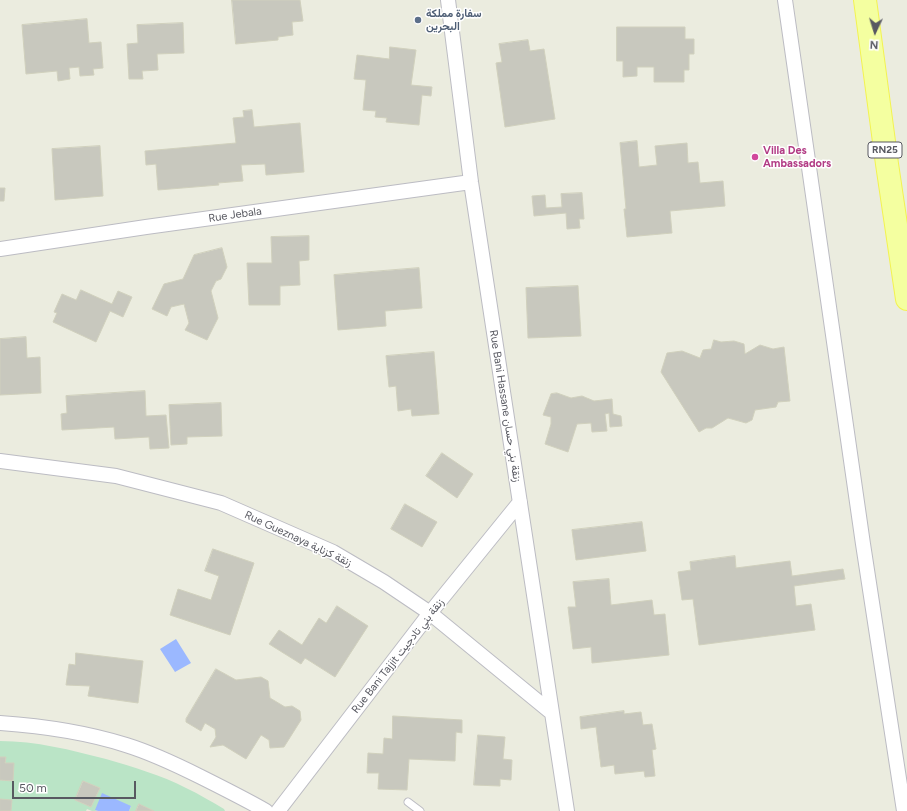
<!DOCTYPE html>
<meta charset="utf-8">
<style>
body{margin:0}
#map{position:relative;width:907px;height:811px;overflow:hidden;background:#ebecdf;font-family:Figtree,sans-serif}
canvas{display:block}
.north{position:absolute;left:855px;top:12px;width:40px;height:40px;-webkit-text-stroke:3px #fff;paint-order:stroke;rotate:184deg;font-size:11px;font-weight:700;line-height:16px;text-align:center;color:#585961}
.north::after{content:'';display:block;margin:auto;width:14px;height:18px;background:#585961;clip-path:polygon(50% 0,100% 100%,50% 72%,0 100%)}
.scale{position:absolute;left:12px;top:781px;width:124px;height:18px;box-sizing:border-box;border:2px solid #585961;border-top:0;padding-left:5px;font-size:12px;line-height:14px;white-space:nowrap;color:#585961;-webkit-text-stroke:3px #fff;paint-order:stroke}
</style>
<div id="map">
<canvas width="907" height="811"></canvas>
<div class="north">N</div>
<div class="scale">50 m</div>
</div>
<script>
const ctx = document.querySelector('canvas').getContext('2d');
ctx.lineJoin = 'round';
function fillPath(path, color) {
  ctx.fillStyle = color;
  ctx.fill(path, 'evenodd');
}
function stroke(path, color, width, dash) {
  ctx.strokeStyle = color;
  ctx.lineWidth = width;
  ctx.lineCap = dash ? 'butt' : 'round';
  ctx.setLineDash(dash || []);
  ctx.stroke(path);
}
function write(font, color, halo, rows, align = 'center') {
  ctx.font = font + ' Figtree,Vazirmatn,sans-serif';
  ctx.lineWidth = 3;
  ctx.setLineDash([]);
  ctx.textBaseline = 'middle';
  ctx.strokeStyle = halo;
  ctx.fillStyle = color;
  for (const [text, x, y, turn = 0] of rows) {
    ctx.save();
    ctx.translate(x, y);
    ctx.rotate((+turn || 0) * Math.PI / 180);
    ctx.textAlign = isNaN(turn) ? turn : align;
    if (halo) ctx.strokeText(text, 0, 0);
    ctx.fillText(text, 0, 0);
    ctx.restore();
  }
}
fillPath(new Path2D(`
 M 0,741 C 36,741 71,750 106,759 C 133,767 161,775 186,788 C 199,794 212,802 224,809 L 225,811 L 154,811 L 139,804 L 136,811 L 129,811 L 131,806 L 95,810 L 98,811 L 92,811 L 87,809 L 86,811 L 11,811 L 0,799 L 0,780 L 13,781 L 5,763 L 6,757 L 0,757 ZM 83,781 L 100,788 L 91,807 L 75,800 Z`), '#bae4c6');
fillPath(new Path2D(`
 M 176,639 L 191,663 L 175,672 L 160,649 Z
 M 102,793 L 131,806 L 129,811 L 98,811 L 95,810 Z`), '#9bb8ff');
const building = new Path2D(`
 M 232,0 L 300,0 L 303,21 L 292,22 L 293,35 L 278,37 L 278,40 L 236,44 Z
 M 87,19 L 89,43 L 101,42 L 103,68 L 93,69 L 94,75 L 80,76 L 79,67 L 69,68 L 70,79 L 58,81 L 57,71 L 26,74 L 22,25 Z
 M 183,23 L 184,53 L 157,54 L 158,70 L 142,71 L 143,79 L 129,79 L 127,44 L 138,43 L 137,25 Z
 M 617,27 L 685,27 L 685,39 L 694,39 L 694,54 L 689,54 L 689,70 L 684,70 L 684,82 L 654,82 L 654,67 L 637,67 L 637,76 L 623,77 L 623,61 L 617,61 Z
 M 528,40 L 530,51 L 544,49 L 555,119 L 505,127 L 496,63 L 502,62 L 499,44 Z
 M 390,47 L 416,50 L 411,85 L 432,87 L 431,96 L 422,95 L 419,125 L 386,122 L 387,118 L 375,117 L 376,111 L 363,110 L 366,80 L 354,79 L 357,55 L 389,59 Z
 M 252,110 L 254,127 L 300,123 L 304,172 L 266,175 L 265,164 L 241,165 L 243,181 L 218,183 L 219,185 L 158,190 L 156,164 L 146,165 L 145,151 L 236,143 L 233,118 L 244,117 L 243,111 Z
 M 637,141 L 639,167 L 657,165 L 655,146 L 687,143 L 688,163 L 698,162 L 700,183 L 723,181 L 725,206 L 670,211 L 672,233 L 627,237 L 624,209 L 626,209 L 620,143 Z
 M 100,146 L 103,196 L 55,200 L 52,149 Z
 M 0,188 L 5,188 L 4,201 L 0,201 Z
 M 582,193 L 584,219 L 579,219 L 580,228 L 567,229 L 566,213 L 534,216 L 532,196 L 545,195 L 546,208 L 562,207 L 561,194 Z
 M 309,236 L 309,260 L 299,261 L 300,285 L 280,286 L 280,305 L 249,305 L 247,263 L 272,263 L 271,237 Z
 M 222,248 L 227,267 L 221,279 L 216,281 L 211,291 L 218,318 L 207,340 L 185,330 L 189,323 L 184,304 L 171,307 L 167,316 L 152,309 L 164,284 L 183,279 L 194,255 Z
 M 419,268 L 422,308 L 385,311 L 386,326 L 338,330 L 334,275 Z
 M 578,286 L 581,336 L 528,338 L 526,288 Z
 M 81,290 L 112,304 L 118,291 L 132,297 L 123,317 L 110,311 L 96,342 L 53,322 L 57,313 L 54,312 L 62,294 L 76,300 Z
 M 26,337 L 27,358 L 40,357 L 41,393 L 0,395 L 0,339 Z
 M 714,340 L 721,342 L 734,341 L 744,344 L 745,354 L 760,345 L 773,349 L 784,347 L 790,401 L 778,402 L 776,407 L 755,410 L 752,420 L 746,423 L 728,418 L 712,428 L 706,428 L 699,432 L 661,372 L 667,353 L 682,351 L 700,358 L 703,350 L 711,349 Z
 M 434,352 L 439,414 L 412,416 L 411,409 L 398,411 L 396,386 L 389,387 L 386,356 Z
 M 145,391 L 146,416 L 166,415 L 169,448 L 150,449 L 149,437 L 115,439 L 114,427 L 62,430 L 61,414 L 67,413 L 66,396 Z
 M 557,393 L 571,398 L 582,396 L 594,401 L 612,399 L 613,414 L 621,416 L 622,426 L 610,427 L 609,413 L 605,414 L 607,431 L 592,432 L 591,423 L 577,424 L 568,452 L 545,444 L 551,424 L 551,417 L 543,415 L 551,394 Z
 M 221,403 L 222,436 L 187,437 L 187,444 L 171,445 L 169,405 Z
 M 442,453 L 473,474 L 457,498 L 426,476 Z
 M 405,504 L 437,522 L 422,547 L 391,529 Z
 M 642,522 L 646,551 L 576,560 L 572,530 Z
 M 213,549 L 254,563 L 230,635 L 170,615 L 178,589 L 211,600 L 219,576 L 205,571 Z
 M 735,556 L 736,568 L 790,561 L 792,576 L 843,569 L 845,579 L 794,586 L 796,606 L 811,604 L 815,630 L 699,645 L 693,599 L 682,600 L 678,572 L 691,570 L 690,562 Z
 M 609,579 L 611,605 L 652,600 L 654,615 L 665,614 L 669,655 L 592,663 L 591,647 L 573,649 L 568,607 L 576,607 L 573,582 Z
 M 337,606 L 368,626 L 335,677 L 305,658 L 301,664 L 269,644 L 279,630 L 302,645 L 319,618 L 326,623 Z
 M 76,653 L 143,661 L 138,703 L 88,696 L 90,686 L 66,685 L 69,664 L 75,665 Z
 M 216,669 L 236,680 L 261,677 L 268,681 L 270,698 L 285,707 L 292,706 L 300,711 L 301,720 L 284,747 L 270,748 L 269,740 L 261,735 L 246,759 L 223,745 L 210,747 L 216,737 L 215,729 L 205,723 L 201,731 L 186,722 L 186,719 Z
 M 624,711 L 624,714 L 641,712 L 643,725 L 652,724 L 656,749 L 652,750 L 655,776 L 645,777 L 644,771 L 615,774 L 614,765 L 601,767 L 596,727 L 581,729 L 580,717 Z
 M 393,716 L 462,720 L 462,733 L 456,732 L 455,761 L 409,759 L 407,790 L 378,789 L 379,773 L 367,773 L 368,753 L 383,754 L 384,738 L 392,739 Z
 M 478,735 L 505,737 L 503,759 L 512,760 L 511,780 L 500,779 L 500,786 L 474,785 Z
 M 0,757 L 6,757 L 5,763 L 14,763 L 13,781 L 0,780 Z
 M 83,781 L 100,788 L 91,807 L 75,800 Z
 M 0,799 L 12,800 L 11,811 L 0,811 Z
 M 139,804 L 154,811 L 136,811 Z`);
fillPath(building, '#c8c8be');
stroke(building, '#d0d0bd', 1);
const lane = new Path2D(`
 M 408,802 L 420,811`);
const street = new Path2D(`
 M 448,0 L 471,182 L 567,811
 M 785,0 L 863,544 L 904,811
 M 0,249 L 146,227 L 471,182
 M 0,461 L 116,476 L 221,503 L 333,552 L 384,582 L 430,613 L 552,713
 M 0,723 C 43,726 85,732 126,745 C 152,753 177,765 201,777 C 223,788 245,799 266,811
 M 278,811 L 430,613 L 520,502`);
const primary = new Path2D(`
 M 865,0 L 887,164 L 907,299`);
stroke(lane, '#bcbcc3', 9);
stroke(street, '#bcbcc3', 16);
stroke(primary, '#f3f350', 24);
stroke(lane, '#fff', 7);
stroke(street, '#fff', 14);
stroke(primary, '#f4ffa0', 22);
for (const [x, y, r, color] of [
 [418,20,4,"#5c6f8a"],
 [755,157,4,"#d1479c"]
]) {
  const dot = new Path2D();
  dot.arc(x, y, r, 0, 2 * Math.PI);
  ctx.fillStyle = color;
  ctx.fill(dot);
  stroke(dot, '#fff', 1.5);
}
for (const [x, y, w] of [
 [885,150,34]
]) {
  const box = new Path2D();
  box.roundRect(x - w / 2, y - 8, w, 16, 3);
  ctx.fillStyle = '#fff';
  ctx.fill(box);
  stroke(box, '#585961', 1);
}
write('bold 10px', '#585961', null, [
 ["RN25",885,150]
]);
write('bold 11px', '#4e5e75', '#fff', [
 ["سفارة مملكة",426,14],
 ["البحرين",426,27]
], 'left');
write('bold 11px', '#b23c85', '#fff', [
 ["Villa Des",763,151],
 ["Ambassadors",763,164]
], 'left');
write('11px', '#585961', '#fff', [
 ["Rue Jebala",235,215,-8],
 ["Rue Bani Hassane زنقة بني حسان",505,406,81],
 ["Rue Gueznaya زنقة كزناية",298,539,25],
 ["Rue Bani Tajjit زنقة بني تادجيت",398,656,-52]
]);
</script>
